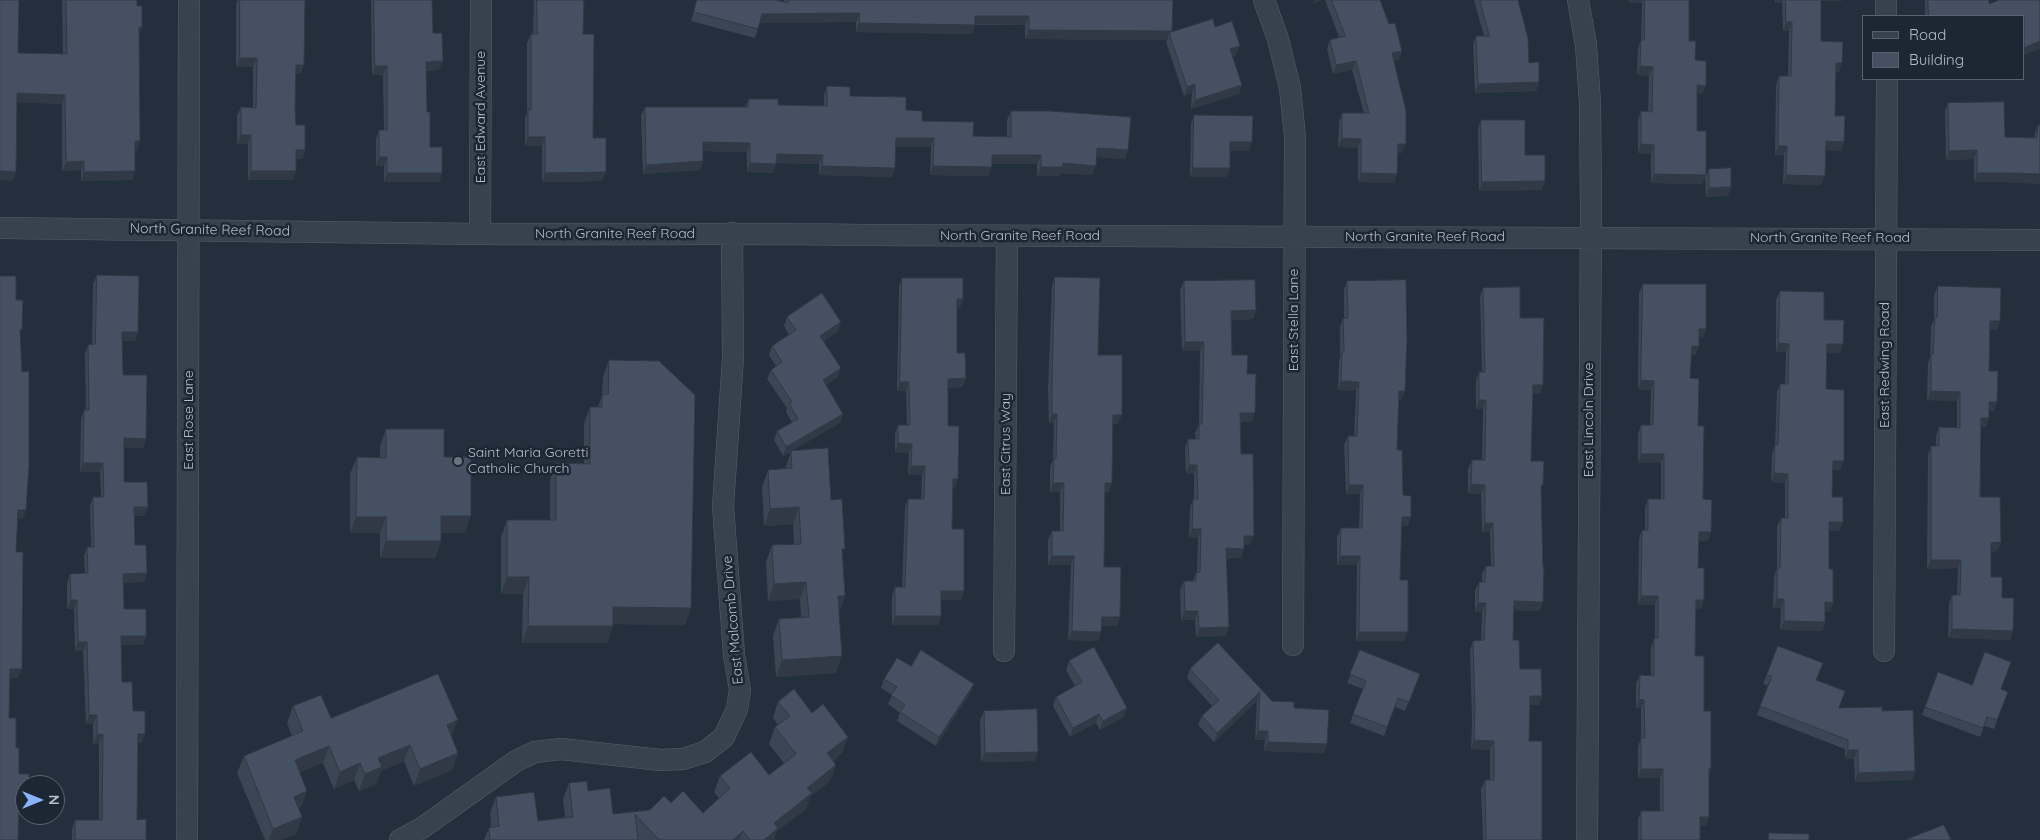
<!DOCTYPE html>
<style>
body{margin:0}
#map{position:relative;width:2040px;height:840px;overflow:hidden;background:#242f3e;font-family:Quicksand,sans-serif}
canvas{display:block}
.legend{position:absolute;left:1862px;top:15px;width:162px;height:65px;box-sizing:border-box;background:#1d2633;border:1px solid #59626f;margin:0;padding:6px 9px;list-style:none;font-size:15px;color:#b4bcc9}
.legend li{display:flex;align-items:center;gap:10px;height:25px}
.legend b{width:25px;border:1px solid #59626f}
.north{position:absolute;left:15px;top:775px;width:50px;height:50px;box-sizing:border-box;background:#1d2633;border:1px solid #59626f;border-radius:50%;rotate:90deg;font-size:14px;font-weight:700;line-height:20px;text-align:center;color:#b4bcc9}
.north::after{content:'';display:block;margin:auto;width:18px;height:22px;background:#8ab4f8;clip-path:polygon(50% 0,100% 100%,50% 72%,0 100%)}
</style>
<div id="map">
<canvas width="2040" height="840"></canvas>
<ul class="legend">
<li><b style="height:6px;background:#38414e"></b>Road</li>
<li><b style="height:14px;background:#455162"></b>Building</li>
</ul>
<div class="north">N</div>
</div>
<script>
const ctx = document.querySelector('canvas').getContext('2d');
ctx.lineJoin = 'round';
function stroke(path, color, width, dash) {
  ctx.strokeStyle = color;
  ctx.lineWidth = width;
  ctx.lineCap = dash ? 'butt' : 'round';
  ctx.setLineDash(dash || []);
  ctx.stroke(path);
}
function fillPath(path, color) {
  ctx.fillStyle = color;
  ctx.fill(path, 'evenodd');
}
function write(font, color, halo, rows, align = 'center') {
  ctx.font = font + ' Quicksand,sans-serif';
  ctx.lineWidth = 5;
  ctx.setLineDash([]);
  ctx.textBaseline = 'middle';
  ctx.strokeStyle = halo;
  ctx.fillStyle = color;
  for (const [text, x, y, turn = 0] of rows) {
    ctx.save();
    ctx.translate(x, y);
    ctx.rotate((+turn || 0) * Math.PI / 180);
    ctx.textAlign = isNaN(turn) ? turn : align;
    if (halo) ctx.strokeText(text, 0, 0);
    ctx.fillText(text, 0, 0);
    ctx.restore();
  }
}
const minor = new Path2D(`
 M 1264,0 L 1278,39 L 1290,88 L 1295,137 L 1293,645
 M 1578,0 L 1586,45 L 1590,103 L 1591,210 L 1587,840
 M 1886,0 L 1886,16
 M 0,228 C 160,229 320,233 481,234 C 608,235 735,233 862,235 L 2040,240
 M 480,234 L 481,0
 M 1004,651 L 1007,236
 M 1884,651 L 1887,79
 M 187,840 L 189,0
 M 400,840 L 422,828 L 516,761 L 535,752 L 561,749 L 660,760 L 683,759 L 705,752 L 724,737 L 737,709 L 740,690 L 734,655 L 723,506 L 733,358 L 732,233`);
stroke(minor, '#565f6c', 22);
stroke(minor, '#38414e', 21);
fillPath(new Path2D(`
 M 62,0 L 137,0 L 137,6 L 142,27 L 139,35 L 140,141 L 137,150 L 135,150 L 132,180 L 81,181 L 81,170 L 62,171 L 62,104 L 17,102 L 16,172 L 13,181 L 18,53 L 63,54 Z
 M 238,0 L 305,0 L 304,65 L 300,74 L 296,74 L 295,108 L 296,125 L 305,150 L 302,159 L 296,159 L 293,180 L 248,180 L 248,144 L 237,144 L 237,116 L 241,107 L 253,108 L 253,67 L 236,67 L 236,4 Z
 M 371,0 L 432,0 L 433,33 L 439,70 L 426,71 L 427,112 L 430,147 L 442,173 L 439,182 L 384,182 L 384,166 L 376,166 L 376,139 L 379,130 L 384,130 L 383,75 L 372,75 Z
 M 534,0 L 584,0 L 583,34 L 593,138 L 602,181 L 542,182 L 542,146 L 525,146 L 525,119 L 527,112 L 527,43 L 531,34 L 533,34 Z
 M 697,0 L 776,0 L 784,2 L 784,0 L 1173,0 L 1172,32 L 1215,27 L 1236,55 L 1233,56 L 1239,94 L 1191,109 L 1192,93 L 1184,96 L 1166,42 L 1167,40 L 1025,39 L 1025,25 L 975,25 L 972,34 L 856,32 L 856,22 L 760,23 L 755,38 L 691,21 Z
 M 1325,0 L 1380,0 L 1389,24 L 1402,51 L 1399,60 L 1394,61 L 1402,153 L 1398,153 L 1397,174 L 1394,183 L 1358,182 L 1358,148 L 1338,147 L 1339,122 L 1342,113 L 1364,113 L 1352,70 L 1333,74 L 1327,49 L 1330,40 L 1339,37 Z
 M 1474,0 L 1518,0 L 1529,63 L 1539,82 L 1536,91 L 1475,93 L 1473,45 L 1476,36 L 1484,36 Z
 M 1629,0 L 1689,0 L 1689,41 L 1695,60 L 1706,86 L 1702,94 L 1697,94 L 1697,131 L 1706,175 L 1702,184 L 1651,183 L 1651,154 L 1638,153 L 1638,120 L 1641,111 L 1648,112 L 1649,76 L 1637,75 L 1638,49 L 1641,40 L 1642,3 L 1629,3 Z
 M 1775,0 L 1842,0 L 1842,1 L 1821,1 L 1821,41 L 1839,72 L 1836,72 L 1835,116 L 1844,142 L 1841,151 L 1825,150 L 1821,185 L 1783,184 L 1784,155 L 1775,155 L 1776,85 L 1779,76 L 1788,76 L 1789,31 L 1783,31 L 1782,3 L 1775,3 Z
 M 1925,0 L 1989,0 L 1989,4 L 1999,0 L 2040,0 L 2040,48 L 2024,55 L 2024,16 L 1925,16 Z
 M 827,86 L 850,96 L 906,110 L 922,121 L 973,136 L 1007,137 L 1007,120 L 1011,111 L 1125,159 L 1096,157 L 1092,175 L 1061,173 L 1060,176 L 1037,176 L 1037,164 L 992,164 L 992,167 L 988,176 L 930,175 L 931,147 L 895,147 L 895,168 L 892,177 L 819,175 L 819,164 L 776,163 L 773,173 L 747,172 L 747,152 L 703,151 L 703,161 L 700,170 L 643,174 L 641,116 L 645,107 L 745,107 L 749,99 L 778,105 L 824,106 L 824,95 Z
 M 1948,103 L 2005,137 L 2034,138 L 2035,134 L 2038,125 L 2040,125 L 2040,184 L 2006,182 L 1974,182 L 1974,159 L 1946,160 L 1945,112 Z
 M 1194,115 L 1249,151 L 1230,151 L 1230,168 L 1226,177 L 1190,177 L 1191,124 Z
 M 1481,120 L 1525,155 L 1542,190 L 1479,191 L 1478,129 Z
 M 1709,169 L 1728,196 L 1706,197 L 1705,177 Z
 M 97,275 L 135,341 L 122,341 L 123,375 L 146,439 L 143,448 L 124,447 L 124,482 L 145,516 L 134,516 L 135,545 L 147,573 L 144,582 L 123,583 L 124,609 L 146,636 L 143,645 L 121,645 L 122,682 L 133,711 L 142,743 L 138,743 L 137,820 L 146,840 L 72,840 L 72,829 L 75,820 L 99,820 L 99,743 L 93,744 L 93,724 L 86,724 L 83,651 L 75,651 L 74,609 L 67,609 L 67,583 L 70,574 L 85,573 L 84,556 L 87,547 L 91,547 L 90,506 L 93,497 L 101,497 L 100,472 L 80,472 L 81,419 L 84,410 L 86,410 L 85,354 L 88,345 L 92,345 L 93,284 Z
 M 1055,277 L 1098,355 L 1118,424 L 1113,424 L 1109,492 L 1105,492 L 1104,567 L 1120,617 L 1117,626 L 1102,626 L 1101,632 L 1098,641 L 1068,640 L 1071,565 L 1048,565 L 1048,540 L 1052,531 L 1060,531 L 1060,492 L 1050,492 L 1050,467 L 1053,460 L 1054,423 L 1049,423 L 1048,390 L 1052,286 Z
 M 902,278 L 960,308 L 957,308 L 957,353 L 966,378 L 962,387 L 948,388 L 948,426 L 955,488 L 952,488 L 952,529 L 964,591 L 961,600 L 941,600 L 941,616 L 938,625 L 892,625 L 892,596 L 895,587 L 902,587 L 905,508 L 908,499 L 921,499 L 922,475 L 908,475 L 909,453 L 895,452 L 895,434 L 898,425 L 907,425 L 906,391 L 897,391 L 899,287 Z
 M 1184,281 L 1256,310 L 1253,319 L 1231,320 L 1232,355 L 1247,374 L 1252,422 L 1241,422 L 1241,454 L 1250,545 L 1244,545 L 1241,558 L 1226,558 L 1229,627 L 1225,636 L 1196,637 L 1195,620 L 1181,620 L 1180,590 L 1184,581 L 1193,581 L 1196,573 L 1197,573 L 1198,538 L 1189,538 L 1190,508 L 1193,499 L 1194,499 L 1194,474 L 1186,474 L 1185,448 L 1188,439 L 1196,439 L 1195,433 L 1199,424 L 1200,351 L 1182,351 L 1180,290 Z
 M 1347,281 L 1401,400 L 1398,400 L 1397,450 L 1408,526 L 1401,526 L 1400,580 L 1404,641 L 1356,641 L 1357,565 L 1337,565 L 1337,537 L 1341,528 L 1359,528 L 1360,494 L 1346,494 L 1344,445 L 1348,436 L 1354,436 L 1356,391 L 1338,390 L 1339,361 L 1340,357 L 1340,327 L 1343,318 L 1344,318 L 1344,290 Z
 M 1643,284 L 1703,338 L 1699,338 L 1696,355 L 1691,355 L 1690,378 L 1698,426 L 1703,499 L 1708,541 L 1699,541 L 1698,568 L 1701,609 L 1696,609 L 1695,656 L 1711,768 L 1709,774 L 1709,817 L 1706,826 L 1700,826 L 1700,840 L 1638,840 L 1638,820 L 1641,811 L 1660,811 L 1660,778 L 1638,778 L 1638,747 L 1641,738 L 1641,708 L 1636,708 L 1636,684 L 1640,675 L 1651,676 L 1651,647 L 1655,638 L 1655,605 L 1638,605 L 1639,539 L 1642,530 L 1645,530 L 1645,508 L 1648,499 L 1661,499 L 1661,463 L 1638,463 L 1638,434 L 1641,425 L 1650,425 L 1651,390 L 1638,389 L 1639,293 Z
 M 1938,286 L 2000,321 L 1997,330 L 1990,330 L 1989,371 L 1994,411 L 1989,411 L 1989,418 L 1986,427 L 1981,427 L 1980,497 L 2001,542 L 1997,551 L 1991,552 L 1991,577 L 2002,598 L 2013,631 L 2010,640 L 1948,638 L 1949,604 L 1952,595 L 1957,595 L 1958,568 L 1927,569 L 1928,455 L 1931,446 L 1936,446 L 1936,436 L 1939,427 L 1957,428 L 1957,401 L 1927,400 L 1928,363 L 1930,358 L 1931,326 L 1934,320 L 1934,295 Z
 M 1483,288 L 1520,318 L 1540,394 L 1532,394 L 1531,461 L 1541,492 L 1540,611 L 1514,610 L 1513,640 L 1520,669 L 1542,696 L 1539,705 L 1530,705 L 1529,741 L 1542,840 L 1483,840 L 1481,789 L 1485,780 L 1490,780 L 1490,750 L 1471,749 L 1472,720 L 1470,650 L 1473,641 L 1481,641 L 1482,612 L 1475,612 L 1475,591 L 1479,582 L 1482,582 L 1482,574 L 1486,566 L 1491,566 L 1490,532 L 1482,532 L 1481,494 L 1468,493 L 1468,469 L 1472,460 L 1482,460 L 1483,409 L 1476,409 L 1476,381 L 1479,372 L 1482,372 L 1480,297 Z
 M 1780,291 L 1824,320 L 1843,344 L 1840,353 L 1826,353 L 1826,389 L 1840,470 L 1833,470 L 1832,497 L 1840,531 L 1829,531 L 1829,569 L 1833,603 L 1830,612 L 1825,611 L 1825,622 L 1822,631 L 1780,630 L 1781,608 L 1773,608 L 1774,577 L 1777,568 L 1777,527 L 1781,518 L 1785,518 L 1785,483 L 1771,482 L 1772,454 L 1775,445 L 1777,392 L 1780,384 L 1785,384 L 1786,352 L 1776,352 L 1776,300 Z
 M 787,317 L 838,331 L 824,341 L 838,377 L 826,385 L 843,414 L 840,423 L 793,450 L 831,500 L 843,556 L 845,596 L 839,612 L 836,673 L 776,677 L 773,636 L 779,619 L 801,618 L 800,599 L 768,601 L 766,562 L 772,545 L 794,544 L 793,524 L 764,526 L 762,487 L 768,470 L 785,469 L 791,452 L 783,456 L 774,440 L 777,431 L 792,422 L 786,412 L 787,408 L 767,379 L 771,370 L 776,366 L 769,355 L 772,346 L 789,335 L 784,326 Z
 M 609,360 L 685,625 L 613,624 L 607,643 L 522,643 L 523,594 L 501,594 L 501,537 L 507,520 L 550,520 L 550,480 L 556,463 L 584,464 L 584,424 L 590,407 L 598,407 L 602,395 L 603,377 Z
 M 386,429 L 444,457 L 465,533 L 441,533 L 441,541 L 435,558 L 380,558 L 380,533 L 350,533 L 350,474 L 357,457 L 380,458 L 380,446 Z
 M 1218,643 L 1272,701 L 1294,708 L 1327,744 L 1324,753 L 1264,751 L 1265,740 L 1255,740 L 1257,701 L 1214,742 L 1198,725 L 1202,716 L 1212,706 L 1187,678 L 1190,669 Z
 M 1778,646 L 1816,680 L 1839,708 L 1882,711 L 1915,771 L 1912,780 L 1855,782 L 1854,759 L 1845,759 L 1845,749 L 1757,715 L 1768,685 L 1763,684 Z
 M 1360,650 L 1420,674 L 1405,711 L 1395,707 L 1384,736 L 1350,723 L 1363,689 L 1347,683 Z
 M 1069,661 L 1124,717 L 1100,730 L 1096,723 L 1070,737 L 1053,706 L 1056,697 L 1075,686 L 1066,670 Z
 M 911,666 L 974,684 L 970,693 L 936,746 L 897,721 L 900,713 L 888,704 L 892,695 L 881,688 L 884,679 Z
 M 1938,672 L 1972,685 L 2001,689 L 2008,692 L 1994,729 L 1984,726 L 1980,737 L 1922,715 Z
 M 778,702 L 812,713 L 848,737 L 842,753 L 833,761 L 836,765 L 830,781 L 810,797 L 806,809 L 777,831 L 774,840 L 484,840 L 489,828 L 491,827 L 490,813 L 496,797 L 538,821 L 565,817 L 563,799 L 569,783 L 588,791 L 613,814 L 650,810 L 671,803 L 703,813 L 719,798 L 714,792 L 720,776 L 769,775 L 784,763 L 769,744 L 775,727 L 778,725 L 773,718 Z
 M 293,706 L 331,718 L 451,737 L 458,753 L 452,770 L 414,786 L 404,761 L 381,771 L 376,784 L 359,791 L 354,780 L 334,789 L 323,763 L 300,772 L 301,808 L 299,809 L 302,817 L 296,834 L 281,840 L 265,840 L 237,773 L 244,756 L 292,736 L 287,723 Z
 M 984,711 L 1035,761 L 981,762 L 980,720 Z`), '#3b4654');
fillPath(new Path2D(`
 M 1314,0 L 1322,0 L 1313,4 Z
 M 1630,0 L 1643,0 L 1642,3 L 1629,3 Z
 M 1776,0 L 1783,0 L 1782,3 L 1775,3 Z
 M 1818,0 L 1842,0 L 1842,1 L 1818,1 Z
 M 860,13 L 856,22 L 759,23 L 762,14 Z
 M 975,16 L 1029,16 L 1025,25 L 972,24 Z
 M 1786,22 L 1792,22 L 1789,31 L 1783,31 Z
 M 859,23 L 975,25 L 972,34 L 856,32 Z
 M 139,27 L 142,27 L 139,36 Z
 M 1029,30 L 1172,31 L 1170,36 L 1169,33 L 1167,40 L 1025,39 Z
 M 2040,41 L 2040,48 L 2024,55 L 2024,48 Z
 M 1240,46 L 1236,55 L 1227,58 L 1230,49 Z
 M 1402,51 L 1399,60 L 1388,62 L 1392,53 Z
 M 240,58 L 257,58 L 253,67 L 236,67 Z
 M 443,61 L 439,70 L 423,71 L 426,62 Z
 M 1356,61 L 1352,70 L 1333,74 L 1336,65 Z
 M 1836,63 L 1842,63 L 1839,72 L 1832,72 Z
 M 296,65 L 304,65 L 300,74 L 293,74 Z
 M 375,66 L 387,66 L 383,75 L 372,75 Z
 M 1640,66 L 1653,67 L 1649,76 L 1637,75 Z
 M 1539,82 L 1536,91 L 1475,93 L 1478,84 Z
 M 1195,84 L 1192,93 L 1184,96 L 1187,87 Z
 M 1242,85 L 1239,94 L 1191,109 L 1195,100 Z
 M 1697,85 L 1706,86 L 1702,94 L 1694,94 Z
 M 17,93 L 65,95 L 62,104 L 14,102 Z
 M 241,135 L 251,135 L 248,144 L 237,144 Z
 M 528,137 L 545,137 L 542,146 L 525,146 Z
 M 896,138 L 934,138 L 931,147 L 892,147 Z
 M 1342,138 L 1361,139 L 1358,148 L 1338,147 Z
 M 135,141 L 140,141 L 137,150 L 131,150 Z
 M 1826,141 L 1844,142 L 1841,151 L 1822,150 Z
 M 703,142 L 750,143 L 747,152 L 699,151 Z
 M 1230,142 L 1252,142 L 1249,151 L 1227,151 Z
 M 1398,144 L 1406,144 L 1402,153 L 1394,153 Z
 M 1641,144 L 1654,145 L 1651,154 L 1638,153 Z
 M 1778,146 L 1787,146 L 1784,155 L 1775,155 Z
 M 1097,148 L 1128,150 L 1125,159 L 1094,157 Z
 M 296,150 L 305,150 L 302,159 L 293,159 Z
 M 1977,150 L 1974,159 L 1946,160 L 1949,151 Z
 M 777,154 L 823,155 L 819,164 L 773,163 Z
 M 992,155 L 1041,155 L 1037,164 L 989,164 Z
 M 379,157 L 387,157 L 384,166 L 376,166 Z
 M 84,161 L 81,170 L 62,171 L 66,162 Z
 M 703,161 L 700,170 L 643,174 L 646,165 Z
 M 750,163 L 776,164 L 773,173 L 747,172 Z
 M 1063,163 L 1096,166 L 1092,175 L 1061,173 L 1060,176 L 1037,176 L 1041,167 Z
 M 822,166 L 895,168 L 892,177 L 819,175 Z
 M 933,166 L 992,167 L 988,176 L 930,175 Z
 M 1193,168 L 1230,168 L 1226,177 L 1190,177 Z
 M 0,171 L 16,172 L 13,181 L 0,180 Z
 M 135,171 L 132,180 L 81,181 L 84,172 Z
 M 251,171 L 296,171 L 293,180 L 248,180 Z
 M 606,172 L 602,181 L 542,182 L 545,173 Z
 M 387,173 L 442,173 L 439,182 L 384,182 Z
 M 1361,173 L 1397,174 L 1394,183 L 1358,182 Z
 M 1977,173 L 2009,173 L 2040,174 L 2040,184 L 2006,182 L 1974,182 Z
 M 1654,174 L 1706,175 L 1702,184 L 1651,183 Z
 M 1786,175 L 1825,176 L 1821,185 L 1783,184 Z
 M 1545,181 L 1542,190 L 1479,191 L 1482,182 Z
 M 1731,187 L 1728,196 L 1706,197 L 1709,188 Z
 M 957,299 L 963,299 L 960,308 L 954,308 Z
 M 1256,310 L 1253,319 L 1228,320 L 1231,311 Z
 M 1990,321 L 2000,321 L 1997,330 L 1987,330 Z
 M 841,322 L 838,331 L 817,345 L 820,336 Z
 M 1699,329 L 1706,329 L 1703,338 L 1696,338 Z
 M 122,332 L 138,332 L 135,341 L 119,341 Z
 M 1185,342 L 1204,342 L 1200,351 L 1182,351 Z
 M 1779,343 L 1789,344 L 1786,352 L 1776,352 Z
 M 1827,344 L 1843,344 L 1840,353 L 1823,353 Z
 M 1692,346 L 1699,346 L 1696,355 L 1688,355 Z
 M 841,368 L 838,377 L 820,389 L 823,380 Z
 M 966,378 L 962,387 L 944,388 L 948,379 Z
 M 1641,380 L 1654,381 L 1651,390 L 1638,389 Z
 M 1341,381 L 1359,382 L 1356,391 L 1338,390 Z
 M 900,382 L 909,382 L 906,391 L 897,391 Z
 M 1533,385 L 1543,385 L 1540,394 L 1529,394 Z
 M 1399,391 L 1405,391 L 1401,400 L 1395,400 Z
 M 1931,391 L 1960,392 L 1957,401 L 1927,400 Z
 M 1479,400 L 1486,400 L 1483,409 L 1476,409 Z
 M 1989,402 L 1997,402 L 1994,411 L 1986,411 Z
 M 1240,413 L 1255,413 L 1252,422 L 1237,422 Z
 M 843,414 L 840,423 L 783,456 L 786,447 Z
 M 1052,414 L 1057,414 L 1054,423 L 1049,423 Z
 M 1113,415 L 1122,415 L 1118,424 L 1110,424 Z
 M 1981,418 L 1989,418 L 1986,427 L 1978,427 Z
 M 124,438 L 146,439 L 143,448 L 121,447 Z
 M 898,443 L 912,444 L 909,453 L 895,452 Z
 M 1641,454 L 1664,454 L 1661,463 L 1638,463 Z
 M 1833,461 L 1844,461 L 1840,470 L 1830,470 Z
 M 83,463 L 103,463 L 100,472 L 80,472 Z
 M 1189,465 L 1197,465 L 1194,474 L 1186,474 Z
 M 911,466 L 925,466 L 922,475 L 908,475 Z
 M 1774,473 L 1788,474 L 1785,483 L 1771,482 Z
 M 953,479 L 958,479 L 955,488 L 949,488 Z
 M 1053,483 L 1064,483 L 1060,492 L 1050,492 Z
 M 1105,483 L 1112,483 L 1109,492 L 1102,492 Z
 M 1471,484 L 1485,485 L 1481,494 L 1468,493 Z
 M 1349,485 L 1363,485 L 1360,494 L 1346,494 Z
 M 134,507 L 148,507 L 145,516 L 131,516 Z
 M 799,507 L 793,524 L 764,526 L 770,509 Z
 M 18,510 L 26,510 L 23,519 L 15,519 Z
 M 441,516 L 471,516 L 465,533 L 435,533 Z
 M 356,517 L 386,517 L 380,533 L 350,533 Z
 M 1402,517 L 1411,517 L 1408,526 L 1398,526 Z
 M 1829,522 L 1843,522 L 1840,531 L 1826,531 Z
 M 1485,523 L 1493,523 L 1490,532 L 1482,532 Z
 M 1192,529 L 1201,529 L 1198,538 L 1189,538 Z
 M 1699,532 L 1711,532 L 1708,541 L 1696,541 Z
 M 1244,536 L 1254,536 L 1250,545 L 1241,545 Z
 M 386,541 L 441,541 L 435,558 L 380,558 Z
 M 2001,542 L 1997,551 L 1987,552 L 1991,543 Z
 M 1226,548 L 1244,549 L 1241,558 L 1223,557 Z
 M 1052,556 L 1074,556 L 1071,565 L 1048,565 Z
 M 1340,556 L 1360,556 L 1357,565 L 1337,565 Z
 M 1931,560 L 1961,560 L 1958,568 L 1927,569 Z
 M 147,573 L 144,582 L 120,583 L 123,574 Z
 M 507,577 L 529,577 L 523,594 L 501,594 Z
 M 806,582 L 800,599 L 768,601 L 774,584 Z
 M 941,591 L 964,591 L 961,600 L 938,600 Z
 M 838,596 L 845,596 L 839,612 Z
 M 1641,596 L 1658,596 L 1655,605 L 1638,605 Z
 M 1777,599 L 1784,599 L 1781,608 L 1773,608 Z
 M 71,600 L 77,600 L 74,609 L 67,609 Z
 M 1696,600 L 1704,600 L 1701,609 L 1693,609 Z
 M 1514,601 L 1543,602 L 1540,611 L 1511,610 Z
 M 1825,602 L 1833,603 L 1830,612 L 1822,611 Z
 M 1478,603 L 1486,603 L 1482,612 L 1475,612 Z
 M 613,607 L 691,608 L 685,625 L 607,624 Z
 M 1185,611 L 1198,611 L 1195,620 L 1181,620 Z
 M 895,616 L 941,616 L 938,625 L 892,625 Z
 M 1102,617 L 1120,617 L 1117,626 L 1099,626 Z
 M 1784,621 L 1825,622 L 1822,631 L 1780,630 Z
 M 528,626 L 613,626 L 607,643 L 522,643 Z
 M 1229,627 L 1225,636 L 1196,637 L 1199,628 Z
 M 1952,629 L 2013,631 L 2010,640 L 1948,638 Z
 M 1072,631 L 1101,632 L 1098,641 L 1068,640 Z
 M 1359,632 L 1408,632 L 1404,641 L 1356,641 Z
 M 121,636 L 146,636 L 143,645 L 118,645 Z
 M 78,642 L 87,642 L 83,651 L 75,651 Z
 M 842,656 L 836,673 L 776,677 L 782,660 Z
 M 10,669 L 22,669 L 18,678 L 7,678 Z
 M 974,684 L 970,693 L 936,746 L 939,737 Z
 M 1260,692 L 1257,701 L 1214,742 L 1217,733 Z
 M 1530,696 L 1542,696 L 1539,705 L 1526,705 Z
 M 1639,699 L 1644,700 L 1641,708 L 1636,708 Z
 M 1127,708 L 1124,717 L 1100,730 L 1103,721 Z
 M 1099,714 L 1096,723 L 1070,737 L 1073,728 Z
 M 89,715 L 97,715 L 93,724 L 86,724 Z
 M 458,720 L 451,737 L 447,725 Z
 M 1258,731 L 1268,731 L 1265,740 L 1255,740 Z
 M 103,734 L 99,743 L 93,744 L 97,735 Z
 M 138,734 L 145,734 L 142,743 L 135,743 Z
 M 848,737 L 842,753 L 821,770 L 827,753 Z
 M 1474,740 L 1494,741 L 1490,750 L 1471,749 Z
 M 1268,742 L 1327,744 L 1324,753 L 1264,751 Z
 M 410,745 L 404,761 L 381,771 L 376,784 L 359,791 L 365,774 L 378,758 Z
 M 329,746 L 323,763 L 289,777 L 295,760 Z
 M 1848,750 L 1858,750 L 1854,759 L 1845,759 Z
 M 1038,752 L 1035,761 L 981,762 L 985,753 Z
 M 458,753 L 452,770 L 414,786 L 420,769 Z
 M 360,763 L 354,780 L 334,789 L 340,772 Z
 M 836,765 L 830,781 L 810,797 L 806,809 L 777,831 L 774,840 L 764,840 L 774,823 L 807,788 Z
 M 1641,769 L 1663,769 L 1660,778 L 1638,778 Z
 M 1915,771 L 1912,780 L 1855,782 L 1858,773 Z
 M 307,791 L 301,808 L 288,814 L 294,797 Z
 M 19,806 L 25,806 L 25,815 L 15,815 Z
 M 302,817 L 296,834 L 281,840 L 269,840 L 273,829 Z
 M 1700,817 L 1709,817 L 1706,826 L 1697,826 Z
 M 743,831 L 739,840 L 733,840 Z`), '#303945');
const building = new Path2D(`
 M 0,0 L 19,0 L 18,53 L 67,54 L 66,0 L 137,0 L 137,6 L 142,6 L 142,27 L 139,27 L 140,141 L 135,141 L 135,171 L 84,172 L 84,161 L 66,162 L 65,95 L 17,93 L 16,172 L 0,171 Z
 M 240,0 L 305,0 L 304,65 L 296,65 L 295,108 L 296,125 L 305,125 L 305,150 L 296,150 L 296,171 L 251,171 L 251,135 L 241,135 L 241,107 L 256,108 L 257,58 L 240,58 Z
 M 374,0 L 432,0 L 433,33 L 442,33 L 443,61 L 426,62 L 427,112 L 430,112 L 430,147 L 442,147 L 442,173 L 387,173 L 387,157 L 379,157 L 379,130 L 387,130 L 387,66 L 375,66 Z
 M 537,0 L 584,0 L 583,34 L 594,34 L 593,138 L 606,138 L 606,172 L 545,173 L 545,137 L 528,137 L 528,110 L 531,110 L 531,34 L 537,34 Z
 M 697,0 L 776,0 L 788,3 L 788,0 L 1173,0 L 1172,31 L 1029,30 L 1029,16 L 975,16 L 975,25 L 859,23 L 860,13 L 762,14 L 758,29 L 694,12 Z
 M 1332,0 L 1380,0 L 1389,24 L 1395,23 L 1402,51 L 1392,53 L 1406,111 L 1406,144 L 1398,144 L 1397,174 L 1361,173 L 1361,139 L 1342,138 L 1342,113 L 1369,113 L 1356,61 L 1336,65 L 1330,40 L 1345,36 Z
 M 1480,0 L 1518,0 L 1528,38 L 1529,63 L 1539,62 L 1539,82 L 1478,84 L 1476,36 L 1489,36 Z
 M 1645,0 L 1689,0 L 1689,41 L 1696,41 L 1695,60 L 1706,61 L 1706,86 L 1697,85 L 1697,131 L 1706,131 L 1706,175 L 1654,174 L 1654,145 L 1641,144 L 1641,111 L 1652,112 L 1653,67 L 1640,66 L 1641,40 L 1644,40 Z
 M 1786,0 L 1821,0 L 1821,41 L 1843,42 L 1842,63 L 1836,63 L 1835,116 L 1845,116 L 1844,142 L 1826,141 L 1825,176 L 1786,175 L 1787,146 L 1778,146 L 1779,76 L 1791,76 L 1792,22 L 1786,22 Z
 M 1928,0 L 1989,0 L 1989,4 L 1999,0 L 2040,0 L 2040,41 L 2024,48 L 2024,16 L 1929,16 Z
 M 1213,19 L 1215,27 L 1232,21 L 1240,46 L 1230,49 L 1242,85 L 1195,100 L 1195,84 L 1187,87 L 1169,33 Z
 M 827,86 L 850,87 L 850,96 L 906,97 L 906,110 L 922,111 L 922,121 L 974,122 L 973,136 L 1011,137 L 1011,111 L 1050,111 L 1131,117 L 1128,150 L 1097,148 L 1096,166 L 1063,163 L 1063,167 L 1041,167 L 1041,155 L 992,155 L 992,167 L 933,166 L 934,138 L 896,138 L 895,168 L 822,166 L 823,155 L 777,154 L 776,164 L 750,163 L 750,143 L 703,142 L 703,161 L 646,165 L 645,107 L 748,107 L 749,99 L 778,99 L 778,105 L 827,106 Z
 M 2004,102 L 2005,137 L 2037,138 L 2038,125 L 2040,125 L 2040,174 L 2009,173 L 1977,173 L 1977,150 L 1949,151 L 1948,103 Z
 M 1194,115 L 1253,116 L 1252,142 L 1230,142 L 1230,168 L 1193,168 Z
 M 1481,120 L 1525,120 L 1525,155 L 1545,155 L 1545,181 L 1482,182 Z
 M 1731,168 L 1731,187 L 1709,188 L 1709,169 Z
 M 97,275 L 139,276 L 138,332 L 122,332 L 123,375 L 147,375 L 146,439 L 124,438 L 124,482 L 147,482 L 148,507 L 134,507 L 135,545 L 146,545 L 147,573 L 123,574 L 124,609 L 146,609 L 146,636 L 121,636 L 122,682 L 132,682 L 133,711 L 145,711 L 145,734 L 138,734 L 137,820 L 146,819 L 146,840 L 75,840 L 75,820 L 102,820 L 103,734 L 97,735 L 97,715 L 89,715 L 87,642 L 78,642 L 77,600 L 71,600 L 70,574 L 88,573 L 87,547 L 94,547 L 93,497 L 104,497 L 103,463 L 83,463 L 84,410 L 89,410 L 88,345 L 95,344 Z
 M 0,276 L 16,276 L 16,300 L 23,300 L 22,330 L 20,330 L 22,372 L 29,371 L 29,465 L 26,510 L 18,510 L 16,552 L 23,552 L 22,669 L 10,669 L 9,718 L 16,718 L 16,748 L 19,748 L 19,774 L 29,774 L 29,785 L 25,785 L 25,806 L 19,806 L 18,840 L 0,840 Z
 M 1055,277 L 1100,278 L 1098,355 L 1122,355 L 1122,415 L 1113,415 L 1112,483 L 1105,483 L 1104,567 L 1121,567 L 1120,617 L 1102,617 L 1101,632 L 1072,631 L 1074,556 L 1052,556 L 1052,531 L 1063,531 L 1064,483 L 1053,483 L 1054,458 L 1056,459 L 1057,414 L 1052,414 L 1052,381 Z
 M 902,278 L 963,278 L 963,299 L 957,299 L 957,353 L 965,353 L 966,378 L 948,379 L 948,426 L 959,426 L 958,479 L 953,479 L 952,529 L 964,529 L 964,591 L 941,591 L 941,616 L 895,616 L 895,587 L 905,587 L 908,499 L 924,499 L 925,466 L 911,466 L 912,444 L 898,443 L 898,425 L 910,425 L 909,382 L 900,382 Z
 M 1255,280 L 1256,310 L 1231,311 L 1232,355 L 1248,355 L 1247,374 L 1256,374 L 1255,413 L 1240,413 L 1241,454 L 1253,454 L 1254,536 L 1244,536 L 1244,549 L 1226,548 L 1229,627 L 1199,628 L 1198,611 L 1185,611 L 1184,581 L 1196,581 L 1196,573 L 1200,572 L 1201,529 L 1192,529 L 1193,499 L 1198,499 L 1197,465 L 1189,465 L 1188,439 L 1199,439 L 1199,424 L 1202,424 L 1204,342 L 1185,342 L 1184,281 Z
 M 1406,280 L 1407,340 L 1405,391 L 1399,391 L 1397,450 L 1402,450 L 1403,495 L 1411,496 L 1411,517 L 1402,517 L 1400,580 L 1408,580 L 1408,632 L 1359,632 L 1360,556 L 1340,556 L 1341,528 L 1362,528 L 1363,485 L 1349,485 L 1348,436 L 1357,436 L 1359,382 L 1341,381 L 1342,352 L 1344,352 L 1343,318 L 1348,318 L 1347,281 Z
 M 1643,284 L 1706,284 L 1706,329 L 1699,329 L 1699,346 L 1692,346 L 1690,378 L 1699,379 L 1698,426 L 1704,426 L 1703,499 L 1712,500 L 1711,532 L 1699,532 L 1698,568 L 1704,568 L 1704,600 L 1696,600 L 1695,656 L 1704,656 L 1704,711 L 1711,711 L 1711,768 L 1709,768 L 1709,817 L 1700,817 L 1700,840 L 1641,840 L 1641,811 L 1663,811 L 1663,769 L 1641,769 L 1641,738 L 1645,738 L 1644,700 L 1639,699 L 1640,675 L 1654,676 L 1654,638 L 1658,638 L 1658,596 L 1641,596 L 1642,530 L 1648,530 L 1648,499 L 1664,499 L 1664,454 L 1641,454 L 1641,425 L 1653,425 L 1654,381 L 1641,380 Z
 M 1938,286 L 2001,288 L 2000,321 L 1990,321 L 1989,371 L 1998,371 L 1997,402 L 1989,402 L 1989,418 L 1981,418 L 1980,497 L 2000,497 L 2001,542 L 1991,543 L 1991,577 L 2002,577 L 2002,598 L 2014,598 L 2013,631 L 1952,629 L 1952,595 L 1960,595 L 1961,560 L 1931,560 L 1931,446 L 1939,446 L 1939,427 L 1960,428 L 1960,392 L 1931,391 L 1931,354 L 1933,354 L 1935,317 L 1937,317 Z
 M 1520,287 L 1520,318 L 1544,318 L 1543,385 L 1533,385 L 1531,461 L 1544,461 L 1543,485 L 1541,485 L 1543,567 L 1544,567 L 1543,602 L 1514,601 L 1513,640 L 1519,640 L 1520,669 L 1541,669 L 1542,696 L 1530,696 L 1529,741 L 1542,741 L 1542,840 L 1486,840 L 1485,780 L 1494,780 L 1494,741 L 1474,740 L 1475,711 L 1473,641 L 1484,640 L 1486,603 L 1478,603 L 1479,582 L 1485,582 L 1486,566 L 1494,566 L 1493,523 L 1485,523 L 1485,485 L 1471,484 L 1472,460 L 1485,460 L 1486,400 L 1479,400 L 1479,372 L 1485,372 L 1483,288 Z
 M 1780,291 L 1824,292 L 1824,320 L 1844,320 L 1843,344 L 1827,344 L 1826,389 L 1844,390 L 1844,461 L 1833,461 L 1832,497 L 1843,497 L 1843,522 L 1829,522 L 1829,569 L 1833,569 L 1833,603 L 1825,602 L 1825,622 L 1784,621 L 1784,599 L 1777,599 L 1777,568 L 1780,568 L 1781,518 L 1788,518 L 1788,474 L 1774,473 L 1775,445 L 1778,445 L 1780,384 L 1788,384 L 1789,344 L 1779,343 Z
 M 822,293 L 841,322 L 820,336 L 841,368 L 823,380 L 843,414 L 786,447 L 777,431 L 798,419 L 789,403 L 792,402 L 771,370 L 782,362 L 772,346 L 796,330 L 787,317 Z
 M 609,360 L 659,361 L 695,395 L 691,608 L 613,607 L 613,626 L 528,626 L 529,577 L 507,577 L 507,520 L 556,520 L 556,463 L 590,464 L 590,407 L 602,407 L 602,395 L 608,394 Z
 M 386,429 L 444,429 L 444,457 L 471,457 L 471,516 L 441,516 L 441,541 L 386,541 L 386,517 L 356,517 L 357,457 L 386,458 Z
 M 828,448 L 831,500 L 842,499 L 845,549 L 842,549 L 845,596 L 838,596 L 842,656 L 782,660 L 779,619 L 809,617 L 806,582 L 774,584 L 772,545 L 801,544 L 799,507 L 770,509 L 768,470 L 792,468 L 791,451 Z
 M 1218,643 L 1272,701 L 1294,702 L 1294,708 L 1329,710 L 1327,744 L 1268,742 L 1268,731 L 1258,731 L 1260,692 L 1217,733 L 1202,716 L 1219,700 L 1190,669 Z
 M 1778,646 L 1823,663 L 1816,680 L 1845,691 L 1839,708 L 1882,707 L 1882,711 L 1913,710 L 1915,771 L 1858,773 L 1858,750 L 1848,750 L 1848,740 L 1760,706 L 1772,676 L 1767,675 Z
 M 1094,647 L 1127,708 L 1103,721 L 1099,714 L 1073,728 L 1056,697 L 1082,682 L 1069,661 Z
 M 921,650 L 974,684 L 939,737 L 900,712 L 905,705 L 891,695 L 897,687 L 884,679 L 897,658 L 911,666 Z
 M 1360,650 L 1420,674 L 1409,702 L 1398,698 L 1387,727 L 1353,714 L 1366,681 L 1350,674 Z
 M 1985,652 L 2011,662 L 2001,689 L 2008,692 L 1997,720 L 1987,717 L 1983,728 L 1925,707 L 1938,672 L 1972,685 Z
 M 438,674 L 458,720 L 447,725 L 458,753 L 420,769 L 410,745 L 378,758 L 382,767 L 365,774 L 360,763 L 340,772 L 329,746 L 295,760 L 307,791 L 294,797 L 302,817 L 273,829 L 244,756 L 303,731 L 293,706 L 321,695 L 331,718 Z
 M 794,689 L 812,713 L 823,704 L 848,737 L 827,753 L 836,765 L 807,788 L 812,793 L 774,823 L 778,828 L 764,840 L 750,840 L 743,831 L 733,840 L 659,840 L 635,814 L 638,840 L 490,840 L 489,828 L 499,826 L 496,797 L 534,792 L 538,821 L 573,817 L 569,783 L 587,781 L 588,791 L 610,788 L 613,814 L 650,810 L 664,796 L 671,803 L 683,791 L 703,813 L 730,788 L 720,776 L 751,752 L 769,775 L 796,754 L 775,727 L 790,716 L 778,702 Z
 M 1037,709 L 1038,752 L 985,753 L 984,711 Z
 M 1944,825 L 1951,840 L 1905,840 Z
 M 1769,833 L 1809,834 L 1809,840 L 1769,840 Z`);
fillPath(building, '#455162');
stroke(building, '#303945', 1);
for (const [x, y, r, color] of [
 [458,461,5,"#6b7280"]
]) {
  const dot = new Path2D();
  dot.arc(x, y, r, 0, 2 * Math.PI);
  ctx.fillStyle = color;
  ctx.fill(dot);
  stroke(dot, '#1d2633', 2);
}
write('14px', '#b4bcc9', '#1d2633', [
 ["East Edward Avenue",481,117,-90],
 ["North Granite Reef Road",210,230,1],
 ["North Granite Reef Road",615,234],
 ["North Granite Reef Road",1020,236],
 ["North Granite Reef Road",1425,237],
 ["North Granite Reef Road",1830,238],
 ["East Stella Lane",1294,320,-90],
 ["East Redwing Road",1885,365,-90],
 ["East Rose Lane",189,420,-90],
 ["East Lincoln Drive",1589,420,-90],
 ["East Citrus Way",1006,444,-90],
 ["East Malcomb Drive",733,620,-95]
]);
write('14px', '#b4bcc9', '#1d2633', [
 ["Saint Maria Goretti",468,453],
 ["Catholic Church",468,469]
], 'left');
</script>
